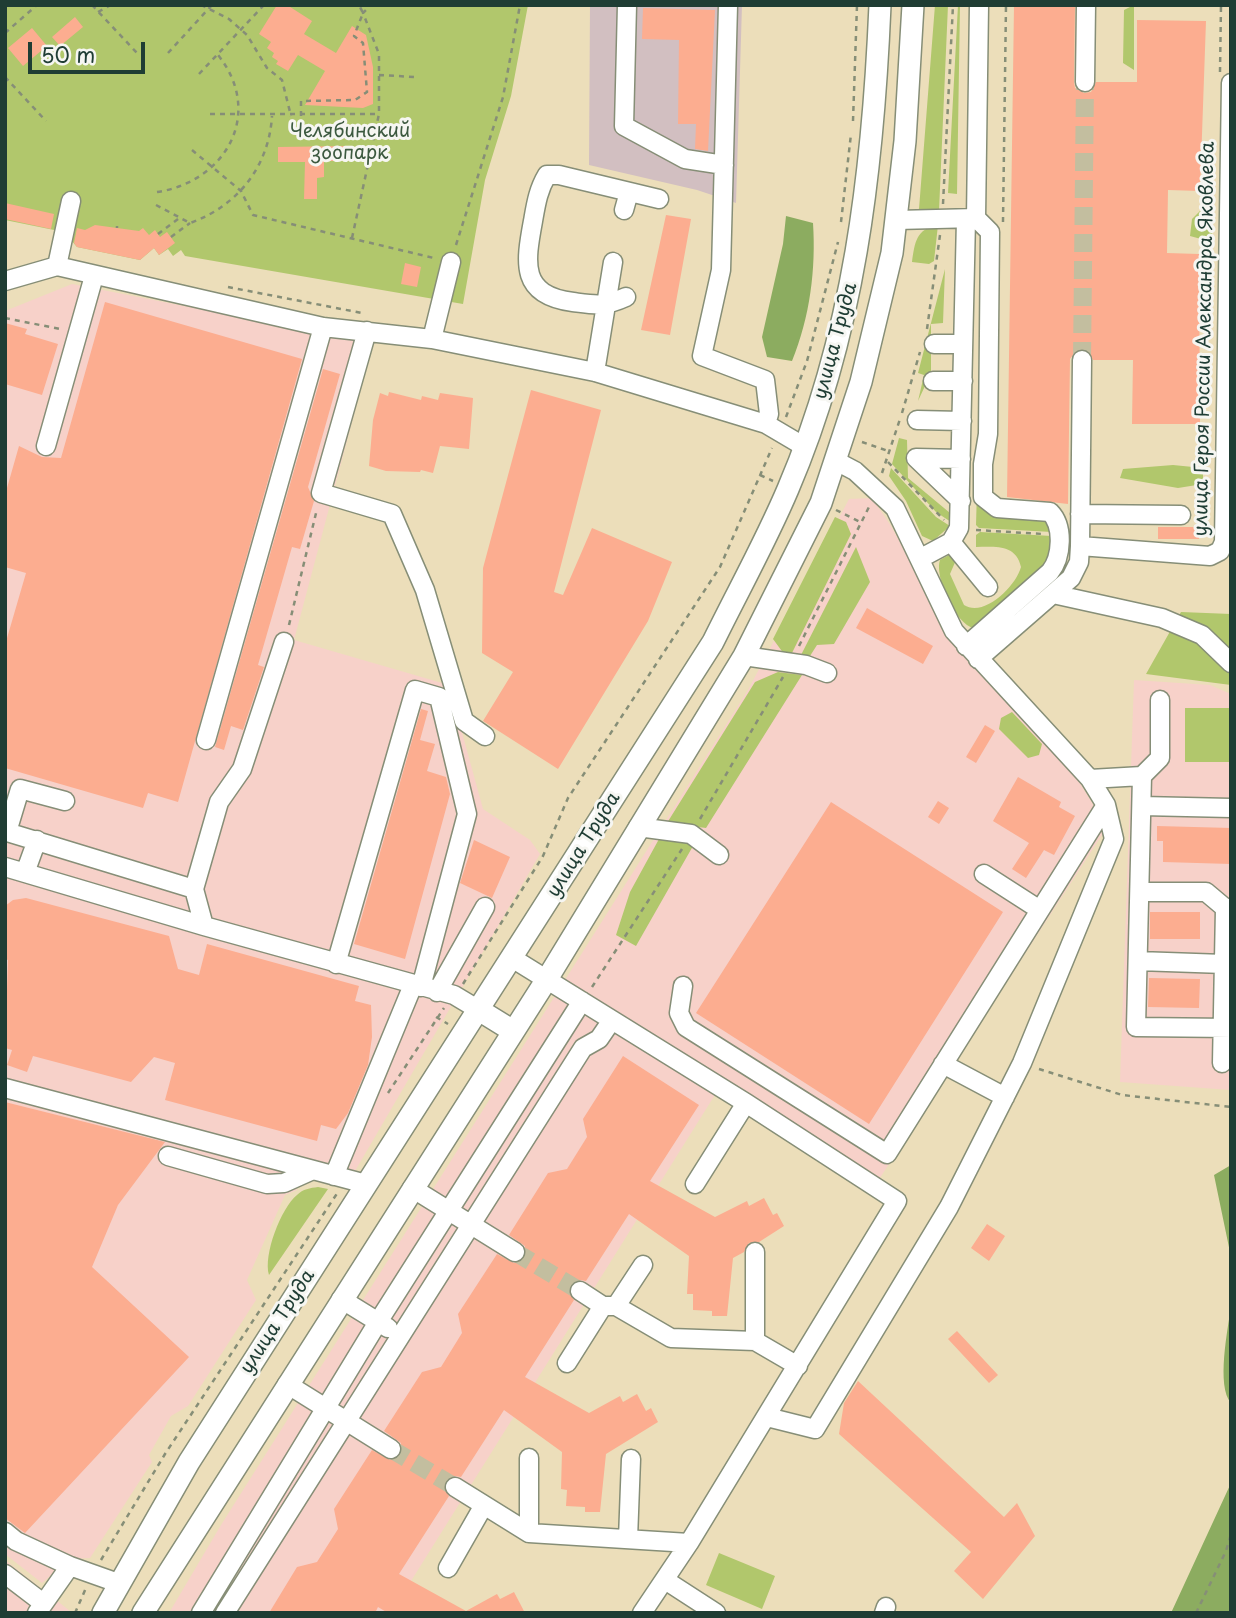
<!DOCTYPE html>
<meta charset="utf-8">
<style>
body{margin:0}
#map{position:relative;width:1236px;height:1618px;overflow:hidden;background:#ecdeba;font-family:"Playpen Sans",sans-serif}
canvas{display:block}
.frame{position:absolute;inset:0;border:7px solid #1f3d34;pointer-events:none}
.scale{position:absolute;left:28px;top:42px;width:117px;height:32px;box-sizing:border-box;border:4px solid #1f3d34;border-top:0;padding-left:9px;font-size:21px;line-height:24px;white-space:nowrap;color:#1f3d34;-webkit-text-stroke:5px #f6f6f2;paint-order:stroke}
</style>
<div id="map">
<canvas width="1236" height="1618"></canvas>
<div class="frame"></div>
<div class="scale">50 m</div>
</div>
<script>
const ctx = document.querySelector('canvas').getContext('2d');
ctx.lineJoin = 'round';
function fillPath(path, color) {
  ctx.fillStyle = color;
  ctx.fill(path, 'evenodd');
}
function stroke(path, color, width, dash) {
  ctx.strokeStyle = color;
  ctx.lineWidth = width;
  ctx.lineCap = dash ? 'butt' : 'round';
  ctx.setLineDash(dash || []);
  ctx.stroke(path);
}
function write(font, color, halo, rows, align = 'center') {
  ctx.font = font + ' "Playpen Sans",sans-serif';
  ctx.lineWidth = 6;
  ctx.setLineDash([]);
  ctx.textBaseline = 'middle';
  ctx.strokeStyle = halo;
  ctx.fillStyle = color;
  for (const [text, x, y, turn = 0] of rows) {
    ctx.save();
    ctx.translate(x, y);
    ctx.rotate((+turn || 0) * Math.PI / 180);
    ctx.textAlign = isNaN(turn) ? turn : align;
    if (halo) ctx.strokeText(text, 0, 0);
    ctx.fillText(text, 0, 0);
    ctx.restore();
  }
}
fillPath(new Path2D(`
 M 72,284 L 373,343 L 294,640 L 449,685 L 483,809 L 530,840 L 540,854 L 348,1183 L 183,1144 L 287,1170 L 297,1190 L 285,1195 L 247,1280 L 256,1300 L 188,1406 L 171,1416 L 149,1455 L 152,1462 L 90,1558 L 70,1559 L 42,1583 L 5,1554 L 5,311 Z
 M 872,498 L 891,526 L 953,640 L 1067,762 L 1107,827 L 876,1184 L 718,1090 L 391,1613 L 169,1613 L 221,1525 L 748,690 L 849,499 Z
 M 1134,680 L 1210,685 L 1231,694 L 1231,1090 L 1120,1082 Z
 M 5,1560 L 70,1611 L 69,1613 L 5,1613 Z`), '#f7d1c9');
fillPath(new Path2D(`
 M 590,5 L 742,5 L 736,203 L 697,190 L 589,165 Z`), '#d2bfc1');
fillPath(new Path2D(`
 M 5,5 L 528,5 L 511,96 L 485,180 L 463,304 L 185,256 L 181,250 L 173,256 L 168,249 L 159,255 L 154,248 L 140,260 L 77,247 L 64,232 L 5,220 Z
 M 935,5 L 948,5 L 939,211 L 923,213 L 919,209 Z
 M 958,5 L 960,5 L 957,194 L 948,193 Z
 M 1134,5 L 1134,70 L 1123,63 L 1124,10 Z
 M 1200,211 L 1212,212 L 1212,242 L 1190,236 L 1192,219 Z
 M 938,225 L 934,261 L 929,264 L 912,262 C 915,242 916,229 938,225 Z
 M 945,269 L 943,323 L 931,324 L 931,373 L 918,401 L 924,375 L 918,373 Z
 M 899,438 L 907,440 L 908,478 L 950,513 L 951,522 L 936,512 L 892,464 Z
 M 1173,465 L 1203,468 L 1203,484 L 1178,488 L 1120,478 L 1123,469 Z
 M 891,468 L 936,517 L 950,526 L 933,541 L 922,536 L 906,501 L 889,476 Z
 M 977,490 L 978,496 C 1001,503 1045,507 1052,532 L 979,528 L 976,525 Z
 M 835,517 L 846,522 L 851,534 L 791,655 L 784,654 L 773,639 Z
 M 980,532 L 1052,536 L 1050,562 L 974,628 C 956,625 934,577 940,560 L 949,555 L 956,560 L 950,574 L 964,605 C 984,618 1016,586 1021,567 C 1016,544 995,547 976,547 L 976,535 Z
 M 856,547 L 870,582 L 834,644 L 817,645 L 810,656 L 801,655 Z
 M 1181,612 L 1231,614 L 1231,685 L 1146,674 Z
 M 778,672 L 802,675 L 706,828 L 667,823 L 755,682 Z
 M 1185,708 L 1231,708 L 1231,762 L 1185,762 Z
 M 1012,712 L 1042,744 L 1039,755 L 1028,758 L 999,729 L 1001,718 Z
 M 659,839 L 691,841 L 693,846 L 636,946 L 616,935 L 630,892 Z
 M 318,1187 L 328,1189 L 269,1275 C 263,1255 281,1208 297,1195 C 303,1189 310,1188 318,1187 Z
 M 719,1553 L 775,1576 L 762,1609 L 706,1585 Z`), '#b1c76c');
fillPath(new Path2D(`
 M 786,216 L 813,223 C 816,269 810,317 792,361 L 767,357 L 762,337 L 783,244 Z
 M 1231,1165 L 1231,1257 L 1214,1175 Z
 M 1231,1306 L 1231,1403 C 1216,1386 1228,1329 1231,1306 Z
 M 1231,1483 L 1231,1613 L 1171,1613 Z`), '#8cac60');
fillPath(new Path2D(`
 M 277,5 L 287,5 L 312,21 L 304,34 L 336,53 L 352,26 L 366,35 L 373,67 L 373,104 L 363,108 L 305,105 L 325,71 L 298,55 L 288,71 L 276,64 L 278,61 L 272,57 L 274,53 L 267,48 L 271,42 L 259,34 Z
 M 1014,5 L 1075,5 L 1074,82 L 1075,88 L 1084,93 L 1091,92 L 1096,82 L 1137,82 L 1137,20 L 1206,21 L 1200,191 L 1168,190 L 1167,253 L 1199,254 L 1200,424 L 1132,424 L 1133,360 L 1093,360 L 1087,350 L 1076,351 L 1070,359 L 1068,504 L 1007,497 Z
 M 643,8 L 715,10 L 708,151 L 695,149 L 696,124 L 678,124 L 679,40 L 642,39 Z
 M 75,17 L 83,27 L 60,46 L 52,37 Z
 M 32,28 L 47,46 L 23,66 L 8,48 Z
 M 350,146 L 350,161 L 324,161 L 324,177 L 317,178 L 317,199 L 304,199 L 305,162 L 278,162 L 278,147 Z
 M 5,203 L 54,214 L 51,229 L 5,219 Z
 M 666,215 L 691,219 L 670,335 L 641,330 Z
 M 95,225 L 139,231 L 143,228 L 149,235 L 155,230 L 160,237 L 167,232 L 175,243 L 159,255 L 154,248 L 140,260 L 77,247 L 74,243 L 77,228 L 85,230 Z
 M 405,263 L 421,267 L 417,287 L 401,284 Z
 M 105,302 L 302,359 L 178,802 L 148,793 L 143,808 L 5,768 L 5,645 L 26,573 L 5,567 L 5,495 L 19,446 L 42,457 L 61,458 Z
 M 5,323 L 27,329 L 25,334 L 58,344 L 42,395 L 5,384 Z
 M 323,369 L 340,374 L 308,487 L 314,501 L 300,549 L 292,547 L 258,665 L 264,667 L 243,730 L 231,726 L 224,750 L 215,747 Z
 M 531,390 L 601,410 L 554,592 L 563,595 L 592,528 L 672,562 L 648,621 L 558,769 L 483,721 L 513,672 L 482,653 L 483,568 Z
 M 389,392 L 421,400 L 422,396 L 438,400 L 440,393 L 473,398 L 469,449 L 440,446 L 433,473 L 421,470 L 420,472 L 386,471 L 369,466 L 373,420 L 380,393 L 388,396 Z
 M 1158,527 L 1199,527 L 1199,539 L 1158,539 Z
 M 867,608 L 933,646 L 923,664 L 856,628 Z
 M 421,709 L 428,711 L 420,740 L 435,744 L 427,771 L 446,777 L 450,794 L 405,959 L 354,944 Z
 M 985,725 L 995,731 L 976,763 L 966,757 Z
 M 1018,777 L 1061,802 L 1059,807 L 1075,816 L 1054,855 L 1044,850 L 1026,878 L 1012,869 L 1029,843 L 993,821 Z
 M 938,801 L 949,808 L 939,824 L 928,817 Z
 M 831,802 L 1003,912 L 869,1124 L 696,1013 Z
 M 1157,826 L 1231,828 L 1231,864 L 1163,862 L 1163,841 L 1157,841 Z
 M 474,840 L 510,857 L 492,898 L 460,883 Z
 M 26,898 L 169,936 L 178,969 L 199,975 L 207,944 L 359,986 L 355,1001 L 371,1005 L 372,1037 L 368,1065 L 348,1113 L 336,1129 L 321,1125 L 317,1141 L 165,1100 L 175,1063 L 154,1057 L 131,1082 L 33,1056 L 27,1072 L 7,1065 L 12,1050 L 5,1048 L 8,960 L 5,959 L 5,906 L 13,900 Z
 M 1150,912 L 1200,912 L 1200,939 L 1150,939 Z
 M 1149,978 L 1200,979 L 1199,1008 L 1148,1007 Z
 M 623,1056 L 699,1105 L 650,1181 L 715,1217 L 747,1201 L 749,1206 L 764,1198 L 773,1215 L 777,1213 L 784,1226 L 759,1242 L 749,1243 L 744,1252 L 733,1258 L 727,1316 L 712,1316 L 712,1311 L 693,1310 L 693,1294 L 687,1294 L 689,1256 L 629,1214 L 586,1281 L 580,1280 L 571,1284 L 569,1291 L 574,1300 L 525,1377 L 589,1413 L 620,1396 L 623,1402 L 637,1394 L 646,1411 L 651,1408 L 658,1422 L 606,1454 L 600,1512 L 585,1512 L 585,1507 L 566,1506 L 567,1490 L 561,1489 L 562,1452 L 504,1410 L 461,1477 L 455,1476 L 446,1480 L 444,1487 L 449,1496 L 399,1574 L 466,1611 L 497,1594 L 500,1599 L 514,1592 L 525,1613 L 388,1613 L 378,1607 L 375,1613 L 269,1613 L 297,1567 L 317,1562 L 338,1529 L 334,1509 L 372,1450 L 390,1460 L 400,1456 L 401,1443 L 384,1431 L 422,1372 L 441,1367 L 462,1333 L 458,1314 L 497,1254 L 514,1263 L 524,1259 L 525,1246 L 509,1235 L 548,1173 L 567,1169 L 587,1137 L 583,1119 Z
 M 5,1102 L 165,1142 L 118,1205 L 92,1267 L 189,1357 L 25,1533 L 5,1518 Z
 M 987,1224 L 1005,1236 L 989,1261 L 971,1248 Z
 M 957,1331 L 998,1375 L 989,1383 L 948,1339 Z
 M 858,1381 L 1004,1517 L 1017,1503 L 1035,1536 L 983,1599 L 954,1571 L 971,1552 L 839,1434 L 844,1403 Z`), '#fcad90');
stroke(new Path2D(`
 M 1082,360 L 1085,82
 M 515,1252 L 580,1291
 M 391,1449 L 455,1487`), '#c3be9f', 18, [18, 9]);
const minor = new Path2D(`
 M 627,5 L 624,126 L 685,159 L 724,165
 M 728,5 L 721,270 L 702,356 L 765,380 L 769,414 L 766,424
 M 1085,82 L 1086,5
 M 624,210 L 629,192
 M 897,220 L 976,218
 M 57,266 L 71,201
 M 5,281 L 57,266 L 323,327 L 432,339 L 595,372 L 766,424 L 805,447
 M 626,297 C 604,307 596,305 573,302 C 520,295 525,264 533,221 C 536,204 538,190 547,175 L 559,175 L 659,199
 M 367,331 L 321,493 L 392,514 L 425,590 L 464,721 L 485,736
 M 432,339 L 451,262
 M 934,344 L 963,344
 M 595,372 L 613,262
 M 933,381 L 963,381
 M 917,420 L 962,421
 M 46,446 L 94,276
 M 961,501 L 916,458 L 961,459
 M 1080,514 L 1181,515
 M 951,542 L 988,587
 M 1080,546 L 1082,360
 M 921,558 L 951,542 L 959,528 L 966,219
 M 1053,594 L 1162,618 L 1202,635 L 1231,663
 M 966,646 L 1050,572 C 1062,557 1064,526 1050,512 L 997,508 L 983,497 L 983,464 L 988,434 L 990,232 L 976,218 L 979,5
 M 744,656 L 806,665 L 827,673
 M 978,659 L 1071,578 L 1079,562 L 1080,546 L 1210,556 L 1220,551 L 1224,542 L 1231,83
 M 1160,700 L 1160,758 L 1142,776 L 1136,1027 L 1231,1028
 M 206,740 L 323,327
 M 1090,779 L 1142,776
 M 65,801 L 20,789 L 7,832 L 194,889
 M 1142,806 L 1231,808
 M 638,827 L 691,834 L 719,855
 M 5,867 L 204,926 L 454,995 L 479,1010
 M 25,873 L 37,840
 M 984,874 L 1040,910
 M 1141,892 L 1206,892 L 1225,908 L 1231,908
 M 204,926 L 194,889 L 219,802 L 242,769 L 284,642
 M 512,958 L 746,1103 L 897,1201 L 689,1543 L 642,1613
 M 1138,961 L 1224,964
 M 336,964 L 415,690 L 439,697 L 467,814 L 421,987
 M 683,986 L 679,1013 L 686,1027 L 887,1154 L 1106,805
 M 437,992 L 485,907
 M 1222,1063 L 1225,908
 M 943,1064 L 1005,1097
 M 5,1088 L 366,1184
 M 168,1156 L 267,1184 L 284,1183 L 313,1170
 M 334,1176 L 413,985
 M 695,1184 L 746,1103
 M 412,1188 L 515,1252
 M 580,1291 L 603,1306 L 616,1306 L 671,1338 L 755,1341 L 798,1366
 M 341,1299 L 388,1328
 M 616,1306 L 643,1265
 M 755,1341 L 755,1252
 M 567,1363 L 603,1306
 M 287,1384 L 391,1449
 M 767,1417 L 815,1429 L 949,1207 L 1022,1063 L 1114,839 L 1106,805 L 1090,779 L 954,631 L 895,508 L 855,471 L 836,461
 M 529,1458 L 529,1533
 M 455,1487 L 529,1533 L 689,1543
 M 5,1532 L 16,1541 L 70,1566
 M 628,1539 L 631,1459
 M 448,1568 L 484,1505
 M 5,1574 L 43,1603
 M 665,1580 L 716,1613
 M 37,1613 L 70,1566 L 118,1583
 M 201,1613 L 378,1322 L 582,1001
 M 225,1613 L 583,1048 L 599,1039 L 612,1020
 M 884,1613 L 886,1607`);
const major = new Path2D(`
 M 479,1010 L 513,1031
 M 103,1613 L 189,1462 L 713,642 C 738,591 766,541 788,489 C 854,335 873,171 880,5
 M 143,1613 L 547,979 L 744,656 L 821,503 L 861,382 L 892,253 L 905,141 L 913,5`);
stroke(minor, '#868e77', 21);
stroke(major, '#868e77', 24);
stroke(new Path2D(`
 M 92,5 L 137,53
 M 201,5 L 229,19 L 247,35 L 267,68 L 282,80 L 291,116
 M 98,12 L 111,5
 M 5,33 L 37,5
 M 168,53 L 212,5
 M 1220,72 L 1221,5
 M 199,74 L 264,5
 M 379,75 L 415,77
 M 5,77 L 46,121
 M 210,114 L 379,114
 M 301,116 L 301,101 L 355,100 L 367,92 L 363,43 L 354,36 L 363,13 L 359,5
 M 853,121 L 857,5
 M 192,150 L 241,191 L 253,215 L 434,258
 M 157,192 C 225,182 265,114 218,55
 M 943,204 L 953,5
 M 156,205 L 190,223 C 238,206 269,166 272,116
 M 841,222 L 851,134
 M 1003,222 L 1006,5
 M 117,228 L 117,226
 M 158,234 L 178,219
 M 171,237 L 190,223
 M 352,238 L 379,114 L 379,54 L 363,13 L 369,7
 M 456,245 L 503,97 L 520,5
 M 228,287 L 362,313
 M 5,318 L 60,329
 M 927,329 L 940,235
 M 902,413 L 920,352
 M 786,417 L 807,361 L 838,242
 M 862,442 L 888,451
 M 888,462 L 944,520
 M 882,473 L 900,419
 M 760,475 L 773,481
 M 836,510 L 862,523
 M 976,530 L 1043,534
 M 289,625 L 317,509
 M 799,646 L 870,505
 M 700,819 L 783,677
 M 463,984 L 543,856 L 568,798 L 720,567 L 772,448
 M 592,987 L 682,849
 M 436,1017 L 448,1024
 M 1039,1069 L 1122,1095 L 1231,1107
 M 388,1093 L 444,1008
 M 101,1560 L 165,1454 L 338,1192
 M 75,1613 L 86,1588
 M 1196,1613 L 1226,1551 L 1231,1534`), '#868e77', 2.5, [5, 5]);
stroke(minor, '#fff', 18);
stroke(major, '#fff', 21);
write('19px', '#3c593f', '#f6f6f2', [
 ["Челябинский",350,132],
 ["зоопарк",350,154]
]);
write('19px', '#1f3d34', '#f6f6f2', [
 ["улица Героя России Александра Яковлева",1205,339,-89],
 ["улица Труда",836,341,-75],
 ["улица Труда",584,845,-58],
 ["улица Труда",278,1322,-57]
]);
</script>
